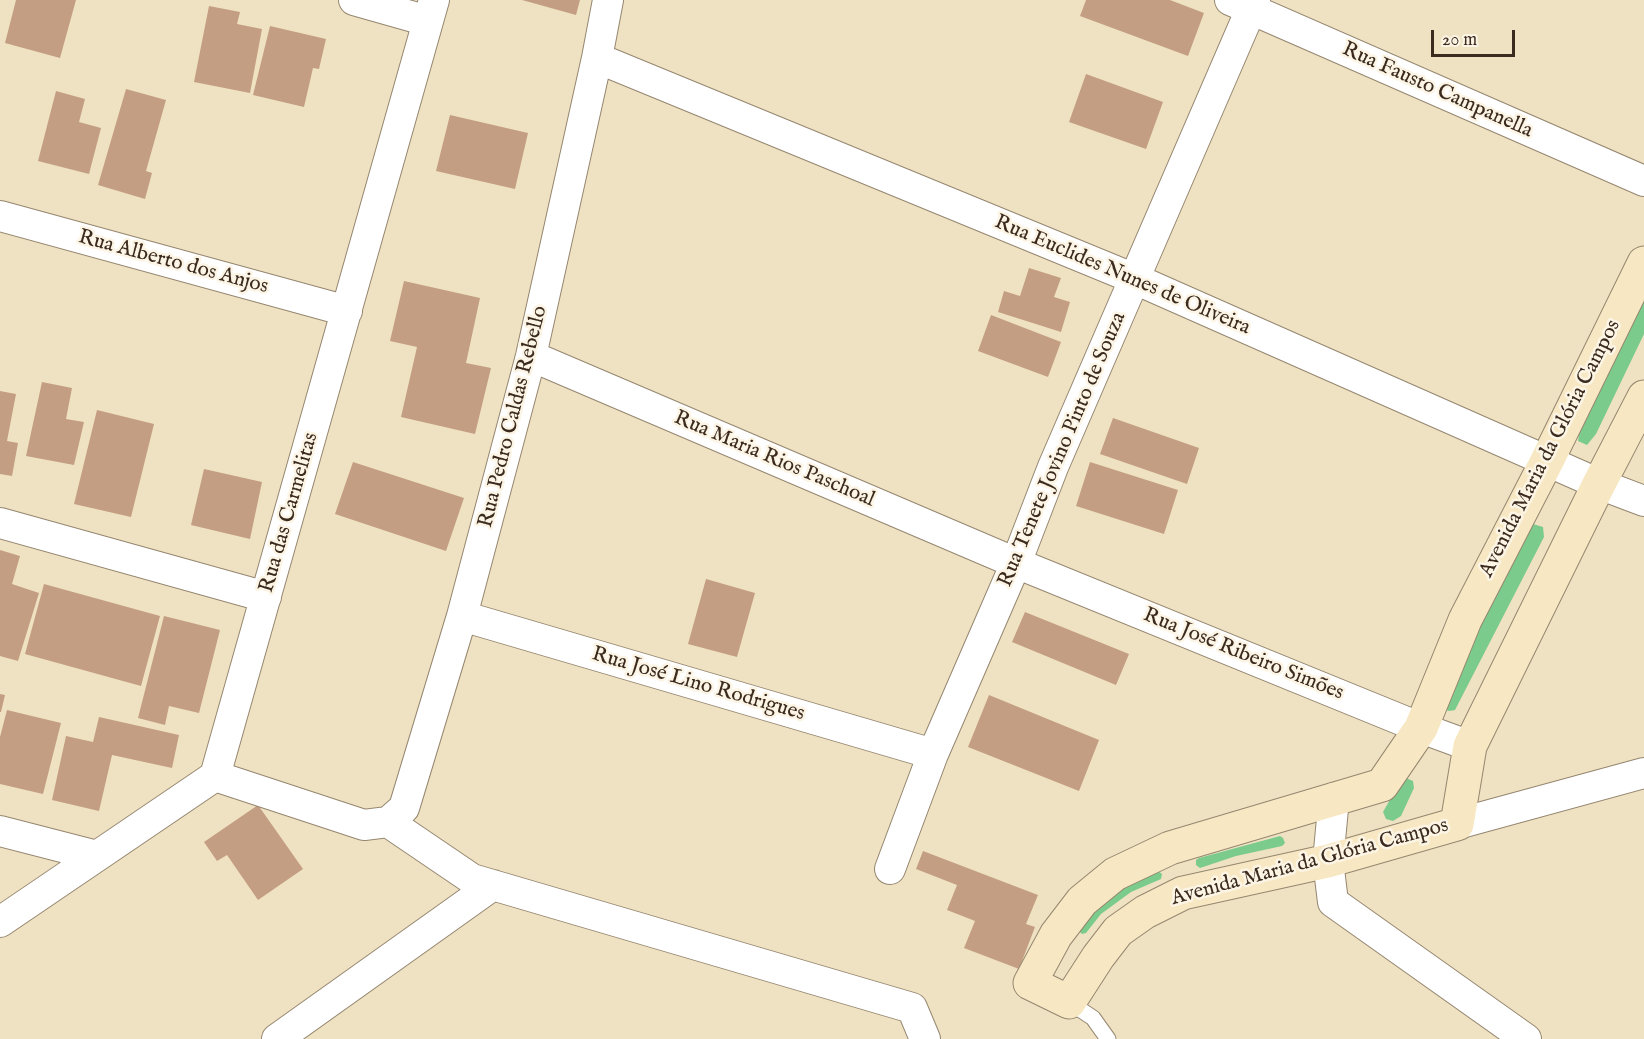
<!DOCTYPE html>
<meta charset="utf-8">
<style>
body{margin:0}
#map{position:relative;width:1644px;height:1039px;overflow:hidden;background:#efe2c2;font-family:"IM FELL English",serif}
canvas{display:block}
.scale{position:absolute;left:1431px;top:30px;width:84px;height:27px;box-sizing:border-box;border:3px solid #3b2a1e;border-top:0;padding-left:8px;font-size:18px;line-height:21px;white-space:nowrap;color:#3b2a1e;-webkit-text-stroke:4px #fcf5e5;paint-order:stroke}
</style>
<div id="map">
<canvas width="1644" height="1039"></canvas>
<div class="scale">20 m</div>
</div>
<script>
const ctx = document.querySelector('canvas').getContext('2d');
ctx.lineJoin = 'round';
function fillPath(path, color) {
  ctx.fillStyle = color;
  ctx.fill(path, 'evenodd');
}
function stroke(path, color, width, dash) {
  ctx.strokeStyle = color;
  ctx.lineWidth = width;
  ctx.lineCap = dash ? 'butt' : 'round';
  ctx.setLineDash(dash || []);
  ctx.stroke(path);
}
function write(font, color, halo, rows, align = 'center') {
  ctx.font = font + ' "IM FELL English",serif';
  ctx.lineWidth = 5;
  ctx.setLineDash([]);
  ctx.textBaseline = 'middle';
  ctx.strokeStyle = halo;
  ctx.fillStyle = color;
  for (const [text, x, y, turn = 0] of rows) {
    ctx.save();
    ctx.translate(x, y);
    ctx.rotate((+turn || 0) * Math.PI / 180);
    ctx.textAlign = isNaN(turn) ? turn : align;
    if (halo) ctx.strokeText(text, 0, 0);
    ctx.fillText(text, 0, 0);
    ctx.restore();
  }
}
fillPath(new Path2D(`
 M 1644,287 L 1644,334 L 1596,434 L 1587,445 L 1578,441 L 1580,427 Z
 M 1533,524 L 1543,527 L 1544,537 L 1455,710 L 1449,711 L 1443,709 L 1524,528 Z
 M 1406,778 L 1413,781 L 1414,788 L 1401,816 L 1393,821 L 1386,819 L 1383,812 L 1400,782 Z
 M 1280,836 L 1283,838 L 1285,843 L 1282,846 L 1236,856 L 1200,868 L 1196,865 L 1196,860 L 1199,858 Z
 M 1157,870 L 1162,874 L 1161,879 L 1131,892 L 1101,914 L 1086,933 L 1082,934 L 1080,932 L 1079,927 L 1096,908 L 1126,884 Z`), '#7bcb8c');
fillPath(new Path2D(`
 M 16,0 L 76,0 L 60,58 L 5,43 Z
 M 522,0 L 580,0 L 576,15 Z
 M 1086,0 L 1170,0 L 1204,13 L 1188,56 L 1080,16 Z
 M 209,6 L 240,12 L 237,24 L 262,29 L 250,93 L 194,82 Z
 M 270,26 L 326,39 L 319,69 L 313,68 L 304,107 L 253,95 Z
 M 1086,74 L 1163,102 L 1146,149 L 1069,122 Z
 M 126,89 L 166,100 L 146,171 L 152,173 L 145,199 L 98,185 Z
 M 56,91 L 85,99 L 79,122 L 101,128 L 89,174 L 38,161 Z
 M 450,115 L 528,133 L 515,189 L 436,171 Z
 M 1029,268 L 1061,278 L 1054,297 L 1070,302 L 1061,332 L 998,312 L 1004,291 L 1020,296 Z
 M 404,281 L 480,298 L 466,363 L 491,368 L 475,434 L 401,417 L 417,347 L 390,341 Z
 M 991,315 L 1061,342 L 1048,377 L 978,351 Z
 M 42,382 L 72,388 L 66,419 L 84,422 L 74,465 L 26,456 Z
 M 0,391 L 16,394 L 7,441 L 18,443 L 12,476 L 0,474 Z
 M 97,410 L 154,424 L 131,517 L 74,504 Z
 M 1113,418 L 1199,448 L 1187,484 L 1100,454 Z
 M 353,462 L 464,498 L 446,551 L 335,514 Z
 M 1090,462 L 1178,490 L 1164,534 L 1076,506 Z
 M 204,469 L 262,482 L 250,539 L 191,525 Z
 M 0,550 L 20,556 L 12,584 L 39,593 L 18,661 L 0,656 Z
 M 706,579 L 755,593 L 737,657 L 688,644 Z
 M 44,584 L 160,616 L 141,686 L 25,654 Z
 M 1025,612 L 1129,654 L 1116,685 L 1012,642 Z
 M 164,616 L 220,630 L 199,713 L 169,706 L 165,725 L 138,718 Z
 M 0,694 L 5,695 L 1,712 L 0,712 Z
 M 989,695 L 1099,740 L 1079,791 L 968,747 Z
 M 7,710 L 61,723 L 43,794 L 0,784 L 0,737 Z
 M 99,717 L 179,735 L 172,768 L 112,755 L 99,811 L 52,800 L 66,736 L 93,742 Z
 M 258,805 L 303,869 L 258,900 L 227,855 L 217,861 L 204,842 Z
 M 923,851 L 1038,895 L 1026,924 L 1035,927 L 1019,969 L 964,948 L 975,921 L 947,910 L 957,885 L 916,869 Z`), '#c49e82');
const lane = new Path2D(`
 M 1069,1002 L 1093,1018 L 1108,1039`);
const street = new Path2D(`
 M 354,0 L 428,21
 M 1230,0 L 1644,181
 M 597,58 L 1135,279 L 1599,484 L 1644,501
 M 0,216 L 347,311
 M 531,356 L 1016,563 L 1421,728 L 1470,746
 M 0,523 L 266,597
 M 462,616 L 933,754
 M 215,776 L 364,825 L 388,822
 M 1334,798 L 1328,861 L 1333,902 L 1526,1039
 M 388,822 L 404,808 L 462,616 L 531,356 L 597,58 L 608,0
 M 388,822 L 472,879 L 912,1008 L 925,1039
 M 1457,824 L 1644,773
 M 0,831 L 97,856
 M 890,869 L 933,754 L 1016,563 L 1053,467 L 1255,0
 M 0,922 L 215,776 L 434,0
 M 277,1039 L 493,885`);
const secondary = new Path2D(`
 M 1644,263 L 1547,461 L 1465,620 L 1421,728 L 1382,785 L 1170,848 L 1115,874 L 1082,901 L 1056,935 L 1030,983 L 1069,1002 L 1098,957 L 1118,931 L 1145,912 L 1183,893 L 1328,861 L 1457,824 L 1470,746 L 1599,484 L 1644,397`);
stroke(lane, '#958670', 17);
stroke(street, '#958670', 32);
stroke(secondary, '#958670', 35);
stroke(lane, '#fff', 15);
stroke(street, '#fff', 30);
stroke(secondary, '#f7e8c3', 33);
write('21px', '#3b2a1e', '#fcf5e5', [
 ["Rua Fausto Campanella",1437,91,24],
 ["Rua Alberto dos Anjos",173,263,15],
 ["Rua Euclides Nunes de Oliveira",1122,276,23],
 ["Rua Pedro Caldas Rebello",514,417,-76],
 ["Avenida Maria da Glória Campos",1551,449,-63],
 ["Rua Tenete Jovino Pinto de Souza",1063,450,-67],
 ["Rua Maria Rios Paschoal",774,460,23],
 ["Rua das Carmelitas",290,513,-74],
 ["Rua José Ribeiro Simões",1243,655,22],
 ["Rua José Lino Rodrigues",698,685,16],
 ["Avenida Maria da Glória Campos",1310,863,-15]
]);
</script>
